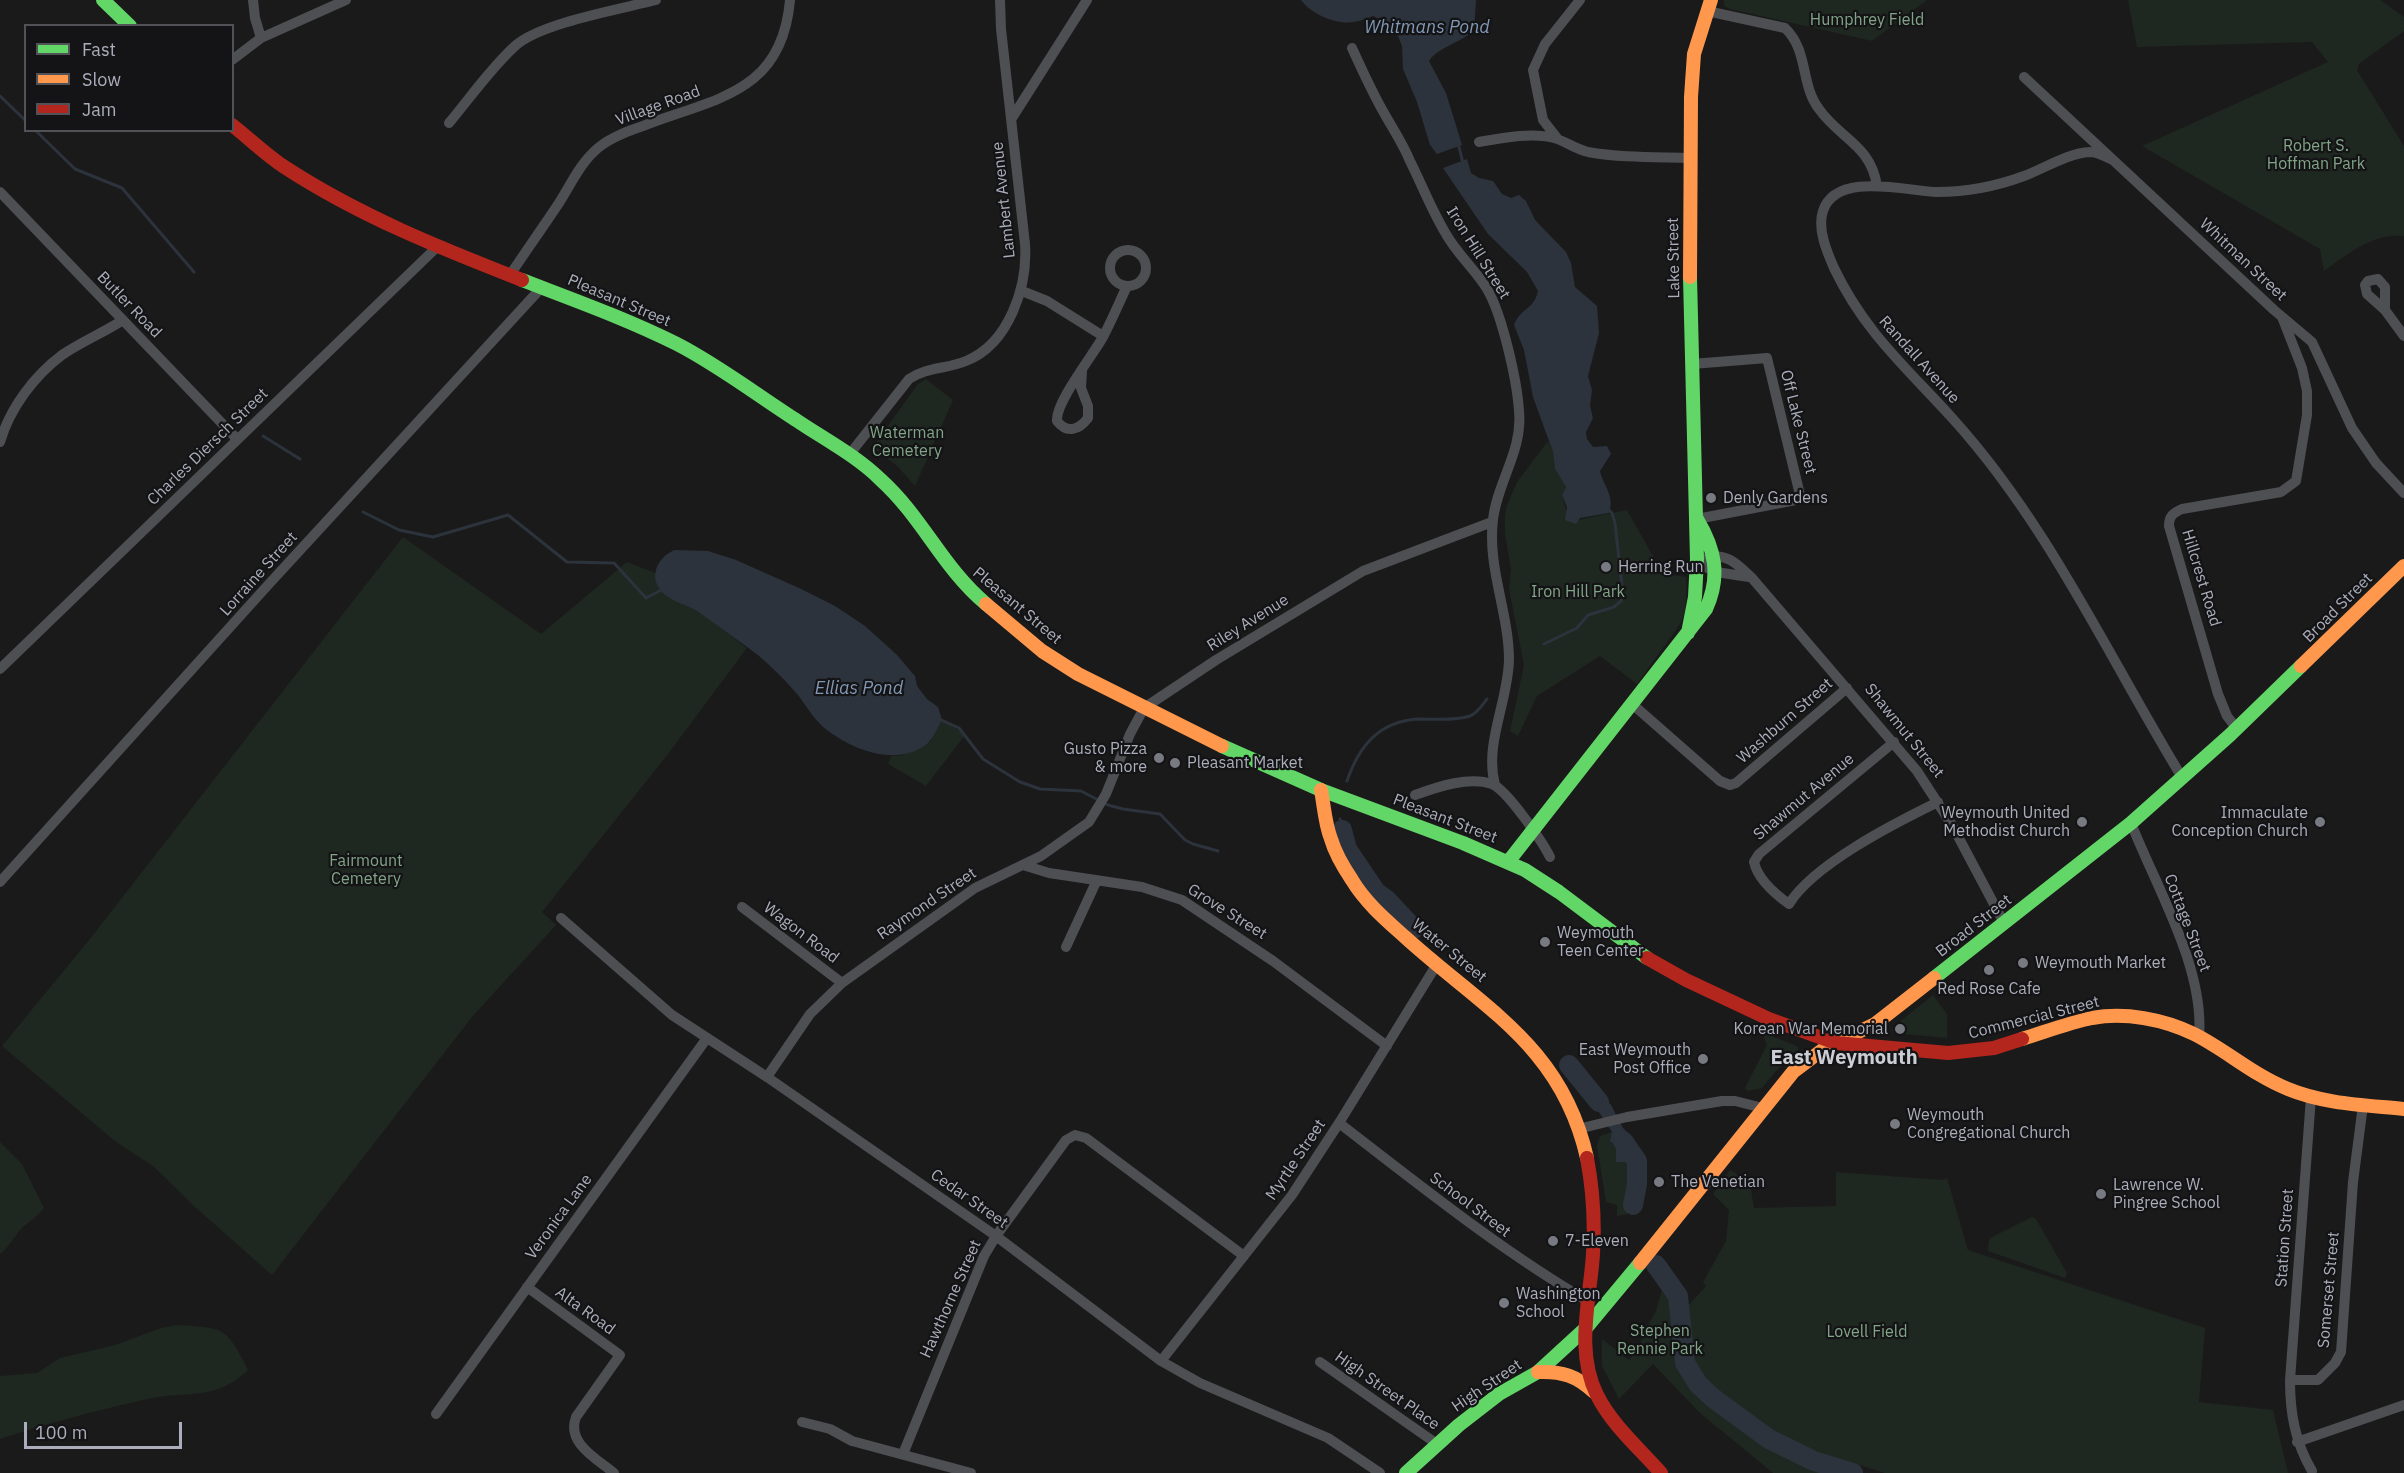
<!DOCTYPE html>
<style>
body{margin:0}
#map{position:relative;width:2404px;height:1473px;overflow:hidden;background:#1a1a1a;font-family:"IBM Plex Sans",sans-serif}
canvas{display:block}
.legend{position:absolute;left:24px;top:24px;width:210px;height:108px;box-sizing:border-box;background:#141416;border:2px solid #505258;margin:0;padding:8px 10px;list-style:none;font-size:18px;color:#abaeba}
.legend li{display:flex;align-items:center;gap:12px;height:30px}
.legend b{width:30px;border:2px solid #505258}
.scale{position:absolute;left:24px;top:1422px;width:158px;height:27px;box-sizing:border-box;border:3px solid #abaeba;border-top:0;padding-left:8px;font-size:18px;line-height:21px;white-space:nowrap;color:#abaeba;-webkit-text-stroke:4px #141416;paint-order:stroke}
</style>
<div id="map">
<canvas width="2404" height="1473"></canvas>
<ul class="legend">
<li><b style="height:8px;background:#63d668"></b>Fast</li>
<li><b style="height:8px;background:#ff974d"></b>Slow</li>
<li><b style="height:8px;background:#b3261e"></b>Jam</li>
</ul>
<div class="scale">100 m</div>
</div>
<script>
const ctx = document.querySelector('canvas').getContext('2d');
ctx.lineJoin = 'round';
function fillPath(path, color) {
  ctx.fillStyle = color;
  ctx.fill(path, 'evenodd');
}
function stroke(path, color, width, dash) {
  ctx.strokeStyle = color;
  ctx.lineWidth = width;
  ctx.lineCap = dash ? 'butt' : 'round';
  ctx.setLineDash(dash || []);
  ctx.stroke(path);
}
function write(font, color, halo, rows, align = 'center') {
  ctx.font = font + ' "IBM Plex Sans",sans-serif';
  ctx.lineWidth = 4.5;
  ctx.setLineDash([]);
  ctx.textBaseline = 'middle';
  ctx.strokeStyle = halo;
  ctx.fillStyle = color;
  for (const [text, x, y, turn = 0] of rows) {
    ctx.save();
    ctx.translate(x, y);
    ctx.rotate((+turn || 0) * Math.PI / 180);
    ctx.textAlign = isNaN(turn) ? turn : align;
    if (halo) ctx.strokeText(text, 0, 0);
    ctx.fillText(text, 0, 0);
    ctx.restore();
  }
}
fillPath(new Path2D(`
 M 1724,0 L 1927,0 L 1872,41 L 1730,9 L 1724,6 Z
 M 2128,0 L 2380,0 L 2404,17 L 2404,31 L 2359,64 L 2357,70 L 2404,146 L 2404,236 C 2372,233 2348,254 2324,271 L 2320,249 L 2142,146 L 2328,62 L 2312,42 L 2137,47 Z
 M 926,379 L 953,400 L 915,486 L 897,466 L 875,449 L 874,445 L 918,384 Z
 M 1548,441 L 1553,452 L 1555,469 L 1566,487 L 1562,495 L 1567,513 L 1578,520 L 1627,510 L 1663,574 L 1686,577 C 1686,594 1688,609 1680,624 L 1637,684 L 1600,656 L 1537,696 L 1518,736 L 1510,731 L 1524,665 L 1509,589 L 1511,569 L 1505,534 L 1505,515 L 1507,505 L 1517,482 Z
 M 403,537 L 541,634 L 627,562 L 655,573 C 657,597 681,601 698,611 C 715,622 731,636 747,648 L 668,754 L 542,912 L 556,925 L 472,1017 L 272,1275 L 195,1207 L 153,1166 L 116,1142 L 2,1046 L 89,940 Z
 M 942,718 L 965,735 L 926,786 L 888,764 L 891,756 L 901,756 L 931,741 Z
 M 1933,995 L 1947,1014 L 1947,1038 L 1893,1033 L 1892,1028 Z
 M 1763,1035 L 1769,1035 L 1797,1046 L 1799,1049 L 1776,1071 L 1762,1088 L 1747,1091 L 1745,1088 L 1767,1045 Z
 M 1612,1132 L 1616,1145 L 1633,1162 L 1628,1214 L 1617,1216 L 1617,1205 L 1606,1202 L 1597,1146 L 1600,1136 Z
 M 0,1142 L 22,1164 L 44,1208 C 38,1216 30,1221 22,1228 C 14,1236 11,1245 0,1254 Z
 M 1730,1170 L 1750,1183 L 1754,1208 L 1836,1206 L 1836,1172 L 1942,1180 L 1947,1178 L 1968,1250 L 2205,1328 L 2199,1402 L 2273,1410 L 2288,1473 L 1885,1473 L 1777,1440 L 1746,1420 L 1722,1401 L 1704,1385 L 1690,1367 L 1687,1358 L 1685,1318 L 1687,1307 L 1706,1286 L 1703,1282 L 1726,1241 L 1729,1210 L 1713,1194 Z
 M 2032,1217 L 2036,1219 L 2067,1273 L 2065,1278 L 1988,1251 L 1989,1240 L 1992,1237 Z
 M 1665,1280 L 1674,1294 L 1681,1354 L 1673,1355 L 1697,1387 L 1709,1399 L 1785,1457 L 1832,1473 L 1773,1473 L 1700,1413 L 1653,1364 L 1619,1399 L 1602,1366 L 1602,1339 L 1629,1360 L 1639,1348 L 1643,1334 L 1656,1311 Z
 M 176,1325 C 223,1328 226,1325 248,1370 C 215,1402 187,1390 148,1399 C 98,1410 48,1423 0,1439 L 0,1376 L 37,1373 L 60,1358 L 115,1345 L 161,1328 Z`), '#1f2721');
fillPath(new Path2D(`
 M 1301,0 L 1476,0 L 1474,30 C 1461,43 1438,47 1429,61 L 1446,93 L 1462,145 L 1437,154 L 1430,145 L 1417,102 L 1403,69 L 1402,46 L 1394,26 L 1373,16 C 1367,18 1360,21 1354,22 C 1336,25 1311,14 1301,0 Z
 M 1467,159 L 1471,173 L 1479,178 L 1493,181 L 1502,194 L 1511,198 L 1519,195 L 1526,201 L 1535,220 L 1566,252 L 1571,263 L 1575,287 L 1597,306 L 1599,333 L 1588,376 L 1592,390 L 1590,406 L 1593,418 L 1586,432 L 1587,439 L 1593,447 L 1607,446 L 1611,454 L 1600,471 C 1604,487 1615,496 1609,513 L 1580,518 L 1576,524 L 1565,520 L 1567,507 L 1562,495 L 1566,487 L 1555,469 L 1553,452 L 1533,397 L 1524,350 L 1514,325 C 1520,308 1534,310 1538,291 L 1527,272 L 1488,234 L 1443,168 Z
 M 675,550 L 708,551 L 736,560 L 799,588 L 835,606 L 865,626 L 897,655 L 915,676 L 917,686 L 927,699 L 938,707 L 942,720 C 937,728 933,741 924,746 C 895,766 853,750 827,730 C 815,721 807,707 798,695 C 786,681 773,668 759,656 C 740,641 719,627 700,613 C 685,602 663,602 656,582 C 652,568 663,554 675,550 Z
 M 1583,1081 L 1600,1093 L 1611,1105 L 1623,1128 L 1634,1139 L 1640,1159 L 1635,1162 L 1616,1162 L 1616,1145 L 1610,1141 L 1612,1132 L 1589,1097 Z`), '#2c333c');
stroke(new Path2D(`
 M 0,96 L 26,121
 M 35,130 L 75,169 L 122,188 L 194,272
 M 1458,143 L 1463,163
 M 263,436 L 300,459
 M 363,512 L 399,530 L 433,537 L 508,515 L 567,562 L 614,563 L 646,598 L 663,589
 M 1544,644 L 1577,628 L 1588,615 L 1614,607 L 1621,601 L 1623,595 L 1615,523 L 1612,513 L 1608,509
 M 939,719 L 959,728 L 983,759 L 1020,782 L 1040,789 L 1081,791 L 1108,805 L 1123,809 L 1160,814 L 1185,840 L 1193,844 L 1218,851
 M 1347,781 C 1359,746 1379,721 1419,719 C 1435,719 1455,721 1470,716 C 1478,713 1482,705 1487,699
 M 1338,830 L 1342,830 L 1340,819`), '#2c333c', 3);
stroke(new Path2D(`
 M 1342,830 L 1347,849 L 1376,892 L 1387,900 L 1414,929
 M 1569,1065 L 1599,1102
 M 1623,1141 L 1637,1161 L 1637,1184 L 1633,1205
 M 1656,1265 L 1678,1296 L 1685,1363 L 1698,1384 L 1713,1398 L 1769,1439 L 1814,1461 L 1853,1473`), '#2c333c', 20);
stroke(new Path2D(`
 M 253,0 L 255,18 L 261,38
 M 1707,11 L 1785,28 C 1809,51 1800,84 1819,109 C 1840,139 1871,145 1877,186
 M 1352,48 C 1362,70 1372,92 1384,113 C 1393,129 1403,144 1410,161 C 1422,185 1432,211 1446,234 C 1457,254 1475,269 1487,289 C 1502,314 1517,380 1519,411 C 1523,451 1497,482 1493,520 C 1487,567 1509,613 1509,660 C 1508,702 1484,744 1495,785
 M 232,60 L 261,38 L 346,0
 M 2024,77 L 2274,310 L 2312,342 L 2352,428 L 2376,463 L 2404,493
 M 1012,118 L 1087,0
 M 449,123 C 470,98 490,69 515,46 C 540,23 621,9 656,0
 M 1557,138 L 1543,120 L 1533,70 L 1545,44 L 1580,0
 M 1479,142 C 1502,138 1531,132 1554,138 C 1565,141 1575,149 1588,152 C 1621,158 1656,157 1690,158
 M 2113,160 C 2106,157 2098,152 2090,152 C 2068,153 2045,168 2024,176 C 1997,186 1966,192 1937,192 C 1906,191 1836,171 1823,211 C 1817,229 1827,252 1834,268 C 1865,333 1907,368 1953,419 C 2049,525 2109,658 2183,779
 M 0,192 L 237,439
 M1110 268a18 18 0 1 1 36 0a18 18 0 1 1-36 0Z
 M 510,275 C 526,251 543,227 559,203 C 571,184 581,162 598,148 C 611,137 628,131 643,126 C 715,98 782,94 790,0
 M 1022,291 L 1047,301 L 1103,336
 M 2385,310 L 2385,287 L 2378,279 L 2368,281 L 2365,285 L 2367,294 L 2385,310 L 2404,336
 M 1692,364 L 1767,358 L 1801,499 L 1697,519
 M 1082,371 L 1081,388 L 1088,406 L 1088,418 C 1079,430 1067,434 1057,421 C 1055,403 1093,355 1103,337 C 1112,320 1119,303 1127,286
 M 0,442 C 10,408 34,376 62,355 C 81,342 103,333 123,320
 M 849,455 L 909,379 C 926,367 947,369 966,361 C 1009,344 1028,286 1025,244 L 1001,29 L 1000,0
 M 1707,558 C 1727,552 1738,565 1752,578 L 1917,771 L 1952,825 L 2004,923
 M 1695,562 L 1716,572 L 1749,577
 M 0,669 L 437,247
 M 1631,703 L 1720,781 L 1730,785 L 1736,783 L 1847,688
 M 2237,729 L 2227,716 L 2218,694 L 2169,526 C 2169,516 2173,513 2182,509 L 2281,492 L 2296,481 L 2307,415 L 2307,391 L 2302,368 L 2282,317
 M 1894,742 L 1759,854 L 1754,862 C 1758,880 1775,894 1789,904 C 1814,864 1895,823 1938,802
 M 1415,795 C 1437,787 1469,776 1492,784 C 1507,790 1542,841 1550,857
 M 2131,823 C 2156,887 2205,968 2199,1037
 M 1023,865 L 1049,873 L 1142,887 L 1182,900 L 1273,961 L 1387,1046
 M 0,882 L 268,585 L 542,287
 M 742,907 L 842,983
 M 561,918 L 672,1015 L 767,1077 L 996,1236 L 1161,1361 L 1200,1383 L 1328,1438 L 1380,1473
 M 1066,947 L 1097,880
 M 767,1077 L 810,1014 L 842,983 L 975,888 L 1041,856 L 1089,822 L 1106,794 L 1130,734 L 1144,708 L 1216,660 L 1363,571 L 1492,522
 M 1339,1123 C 1421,1186 1500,1250 1589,1302
 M 1578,1129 L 1627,1117 L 1722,1101 L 1735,1101 L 1763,1108
 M 527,1287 L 620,1355 L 576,1417 C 566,1443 597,1459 614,1473
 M 1161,1361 L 1292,1195 L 1339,1123 L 1437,964
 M 1320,1362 L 1437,1444
 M 2290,1380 L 2311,1097
 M 436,1414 L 707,1038
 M 802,1422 L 830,1429 L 852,1441 L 971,1473
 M 2297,1442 L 2404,1405
 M 903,1454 L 984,1256 L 996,1236 L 1066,1140 L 1075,1135 L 1086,1138 L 1244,1256
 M 2312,1471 C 2295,1442 2290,1413 2290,1380 L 2318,1380 L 2335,1363 L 2341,1352 L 2353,1182 L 2363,1105`), '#4e4f53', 10);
stroke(new Path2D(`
 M 103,0 L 130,26
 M 522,280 C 574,300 627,319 677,344 C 718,365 757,395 796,420 C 824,439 857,456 881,480 C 923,518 942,567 986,604
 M 1688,633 L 1695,597 L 1697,559 L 1690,277
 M 1222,746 L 1321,790 L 1463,843 L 1525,870 L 1559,892 L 1647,958
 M 1508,862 L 1706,609 C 1721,576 1715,549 1697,519
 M 1934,978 L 2131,823 L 2230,735 L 2301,666
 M 1406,1473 L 1459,1425 L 1499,1394 L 1538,1372 L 1586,1328 L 1640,1263`), '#63d668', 14);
stroke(new Path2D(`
 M 1690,277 L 1691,97 L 1694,54 L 1711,0
 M 986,604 L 1042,651 L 1078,674 L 1222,746
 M 2301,666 L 2404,566
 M 1321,790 C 1324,806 1325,824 1331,839 C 1335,853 1344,868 1352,880 C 1365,902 1386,920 1405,937 C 1483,1008 1562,1046 1587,1158
 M 2022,1039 C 2045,1032 2068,1023 2092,1018 C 2125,1012 2163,1019 2194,1034 C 2226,1050 2253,1075 2288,1089 C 2324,1104 2365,1105 2404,1109
 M 1640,1263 L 1793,1072 L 1825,1048 L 1875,1024 L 1934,978
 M 1538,1372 C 1562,1371 1577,1376 1594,1392`), '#ff974d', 14);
stroke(new Path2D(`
 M 232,125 C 250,139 267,156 286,168 C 360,216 440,248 522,280
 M 1647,958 L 1686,980 L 1769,1019 L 1836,1043 L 1948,1053 L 1994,1048 L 2022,1039
 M 1587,1158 C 1593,1190 1595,1222 1593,1254 C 1590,1300 1575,1351 1597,1395 C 1612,1425 1639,1448 1661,1473`), '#b3261e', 14);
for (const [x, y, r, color] of [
 [1711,498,6,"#787a82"],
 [1606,567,6,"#787a82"],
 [1159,758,6,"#787a82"],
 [1175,763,6,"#787a82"],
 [2082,822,6,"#787a82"],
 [2320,822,6,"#787a82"],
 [1545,942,6,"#787a82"],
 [2023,963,6,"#787a82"],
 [1989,970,6,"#787a82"],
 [1900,1029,6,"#787a82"],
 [1703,1059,6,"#787a82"],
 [1895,1124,6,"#787a82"],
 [1659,1182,6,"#787a82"],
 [2101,1194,6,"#787a82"],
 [1553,1241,6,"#787a82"],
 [1504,1303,6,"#787a82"]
]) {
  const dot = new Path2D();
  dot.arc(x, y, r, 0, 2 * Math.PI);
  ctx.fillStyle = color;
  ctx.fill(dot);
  stroke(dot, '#141416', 2);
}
write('16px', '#82a587', '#141416', [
 ["Humphrey Field",1867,20],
 ["Robert S.",2316,146],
 ["Hoffman Park",2316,164],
 ["Waterman",907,433],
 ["Cemetery",907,451],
 ["Iron Hill Park",1578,592],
 ["Fairmount",366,861],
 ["Cemetery",366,879],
 ["Stephen",1660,1331],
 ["Rennie Park",1660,1349],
 ["Lovell Field",1867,1332]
]);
write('16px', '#abaeba', '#141416', [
 ["Village Road",658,106,-20],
 ["Lambert Avenue",1004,200,-96],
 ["Iron Hill Street",1478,253,58],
 ["Lake Street",1674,258,-91],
 ["Whitman Street",2243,260,43],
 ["Pleasant Street",619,301,23],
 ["Butler Road",129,305,46],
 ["Randall Avenue",1919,360,48],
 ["Off Lake Street",1798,422,76],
 ["Charles Diersch Street",208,447,-44],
 ["Lorraine Street",259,574,-48],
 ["Hillcrest Road",2201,578,73],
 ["Pleasant Street",1017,606,40],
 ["Broad Street",2338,608,-45],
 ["Riley Avenue",1248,623,-32],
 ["Washburn Street",1785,721,-41],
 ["Shawmut Street",1904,731,51],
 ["Shawmut Avenue",1804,797,-40],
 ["Pleasant Street",1445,819,21],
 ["Raymond Street",927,904,-34],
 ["Grove Street",1227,912,32],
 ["Cottage Street",2187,923,69],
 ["Broad Street",1974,926,-38],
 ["Wagon Road",801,933,37],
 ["Water Street",1449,951,39],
 ["Commercial Street",2034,1018,-14],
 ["Myrtle Street",1296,1160,-56],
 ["Cedar Street",969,1199,35],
 ["School Street",1470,1205,37],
 ["Veronica Lane",559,1217,-54],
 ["Station Street",2285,1238,-86],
 ["Somerset Street",2329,1290,-85],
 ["Hawthorne Street",951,1299,-66],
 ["Alta Road",585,1311,36],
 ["High Street",1487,1386,-34],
 ["High Street Place",1387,1391,35]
]);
write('16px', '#abaeba', '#141416', [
 ["Denly Gardens",1723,498],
 ["Herring Run",1618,567],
 ["Gusto Pizza",1147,749,"right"],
 ["& more",1147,767,"right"],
 ["Pleasant Market",1187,763],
 ["Weymouth United",2070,813,"right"],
 ["Methodist Church",2070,831,"right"],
 ["Immaculate",2308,813,"right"],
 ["Conception Church",2308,831,"right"],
 ["Weymouth",1557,933],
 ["Teen Center",1557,951],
 ["Weymouth Market",2035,963],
 ["Red Rose Cafe",1989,989,"center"],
 ["Korean War Memorial",1888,1029,"right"],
 ["East Weymouth",1691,1050,"right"],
 ["Post Office",1691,1068,"right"],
 ["Weymouth",1907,1115],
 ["Congregational Church",1907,1133],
 ["The Venetian",1671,1182],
 ["Lawrence W.",2113,1185],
 ["Pingree School",2113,1203],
 ["7-Eleven",1565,1241],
 ["Washington",1516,1294],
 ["School",1516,1312]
], 'left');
write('italic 18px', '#8299b5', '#141416', [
 ["Whitmans Pond",1427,28],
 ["Ellias Pond",859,689]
]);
write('bold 20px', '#ccced6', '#141416', [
 ["East Weymouth",1844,1058]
]);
</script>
